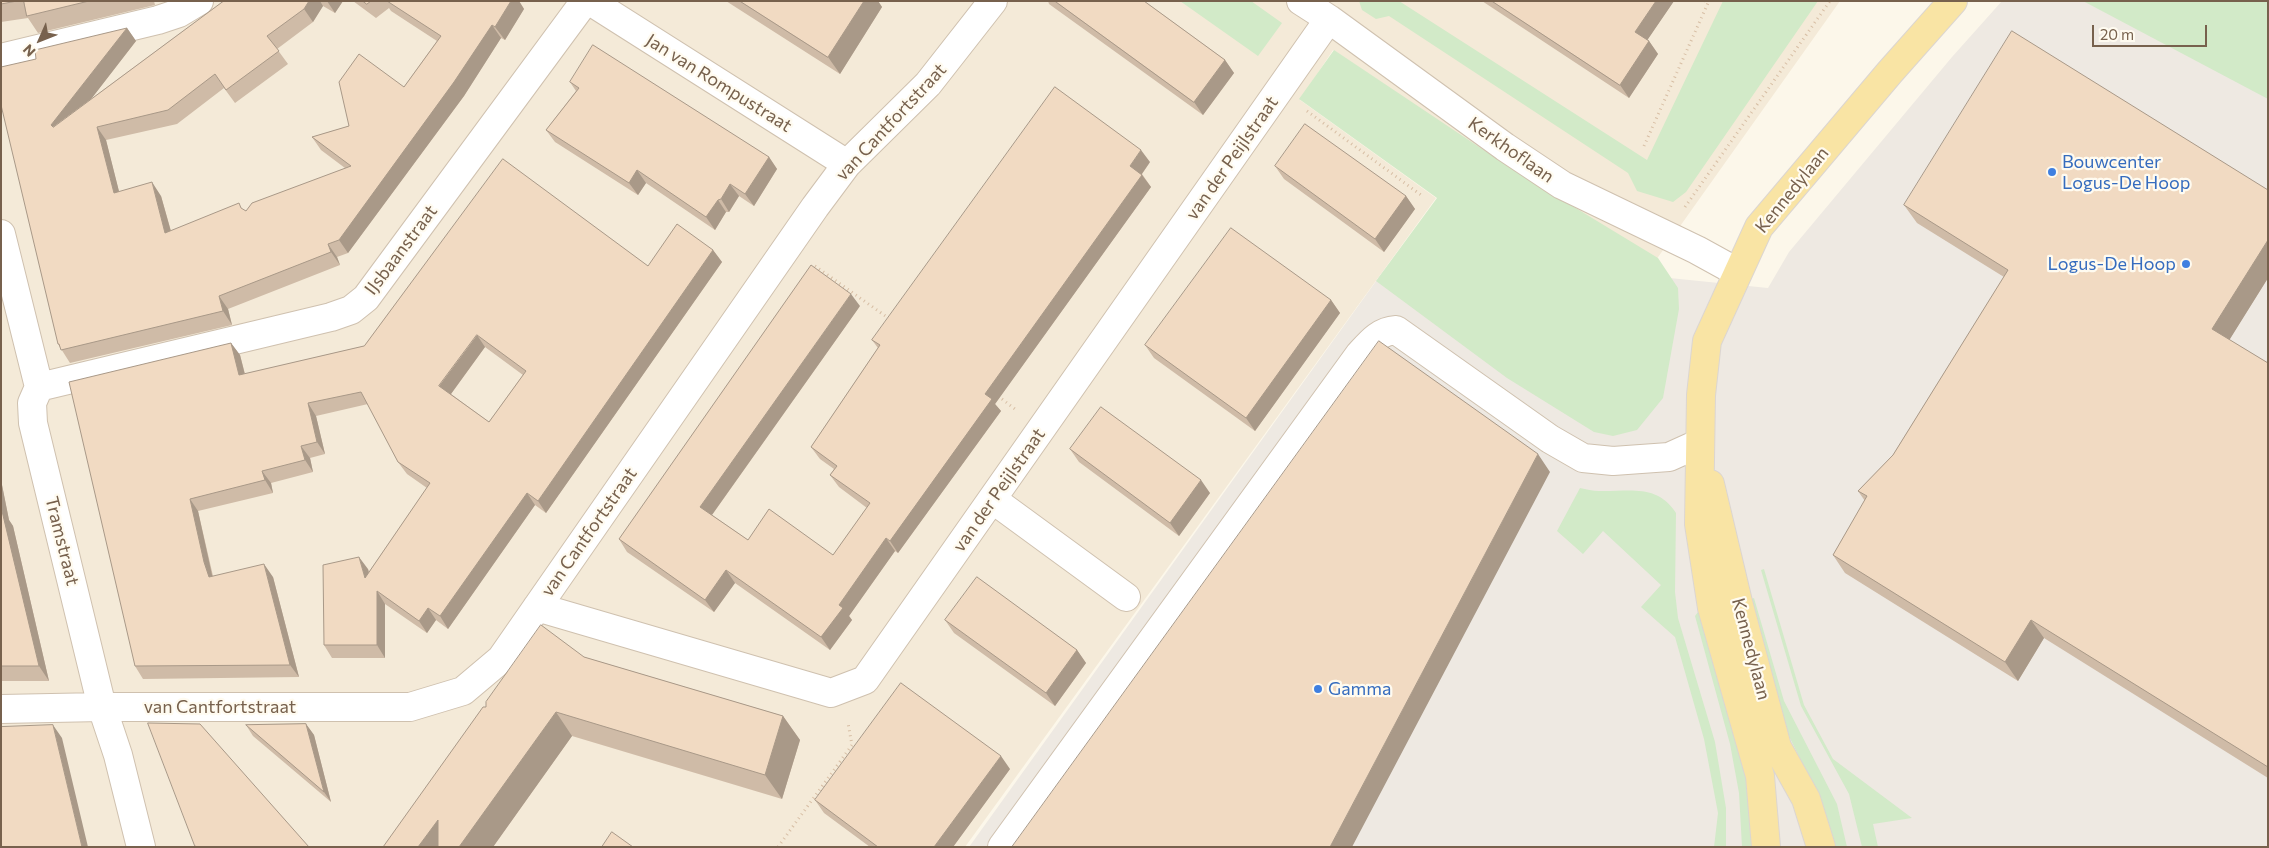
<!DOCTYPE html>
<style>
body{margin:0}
#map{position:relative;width:2269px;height:848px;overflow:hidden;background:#fcf7ea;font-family:Commissioner,sans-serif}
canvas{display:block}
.frame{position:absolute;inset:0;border:2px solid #77614d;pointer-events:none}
.north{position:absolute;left:15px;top:15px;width:50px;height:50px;-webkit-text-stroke:4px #fffbf0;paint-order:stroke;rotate:226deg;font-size:14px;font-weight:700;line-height:20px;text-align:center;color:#77614d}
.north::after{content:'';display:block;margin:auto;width:18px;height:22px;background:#77614d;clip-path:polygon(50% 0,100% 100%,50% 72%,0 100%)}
.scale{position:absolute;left:2092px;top:25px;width:115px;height:22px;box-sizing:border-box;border:2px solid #77614d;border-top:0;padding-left:6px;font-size:15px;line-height:18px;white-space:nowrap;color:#77614d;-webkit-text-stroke:4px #fffbf0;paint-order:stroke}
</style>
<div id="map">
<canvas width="2269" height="848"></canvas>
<div class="frame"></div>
<div class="north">N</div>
<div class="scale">20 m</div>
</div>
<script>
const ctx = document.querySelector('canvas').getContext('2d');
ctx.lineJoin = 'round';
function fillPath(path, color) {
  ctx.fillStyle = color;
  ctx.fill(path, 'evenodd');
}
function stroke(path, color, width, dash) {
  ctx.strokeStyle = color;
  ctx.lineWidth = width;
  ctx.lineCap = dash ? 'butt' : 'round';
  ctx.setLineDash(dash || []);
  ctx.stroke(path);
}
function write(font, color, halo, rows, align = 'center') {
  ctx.font = font + ' Commissioner,sans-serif';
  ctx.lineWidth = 4.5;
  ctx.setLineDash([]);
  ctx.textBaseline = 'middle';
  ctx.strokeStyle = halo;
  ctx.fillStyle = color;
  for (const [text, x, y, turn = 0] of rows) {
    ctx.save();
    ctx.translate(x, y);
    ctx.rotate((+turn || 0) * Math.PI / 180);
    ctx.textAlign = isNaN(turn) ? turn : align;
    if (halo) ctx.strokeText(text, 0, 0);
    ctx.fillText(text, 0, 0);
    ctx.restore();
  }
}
fillPath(new Path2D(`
 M 1,1 L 1840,1 L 1656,260 L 1517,174 L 1333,50 L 1300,100 L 1436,198 L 965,847 L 1,847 Z`), '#f4ead8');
fillPath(new Path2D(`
 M 2002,1 L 2268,1 L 2268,847 L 969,847 L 1384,270 L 1463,257 L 1768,288 L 1789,252 L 1952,57 Z`), '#eee9e2');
fillPath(new Path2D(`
 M 1180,1 L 1251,1 L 1282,23 L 1258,56 Z
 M 1359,1 L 1399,1 L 1647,160 L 1723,1 L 1818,1 L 1686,192 L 1673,202 L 1637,191 L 1628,173 L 1389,16 L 1376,19 L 1362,10 Z
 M 2083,1 L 2268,1 L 2268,99 Z
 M 1334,50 L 1518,173 L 1658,258 L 1678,288 L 1679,309 L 1663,398 L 1637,430 L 1613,436 L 1594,432 L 1507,378 L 1376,281 L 1437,198 L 1299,99 Z
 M 1580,488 C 1586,489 1593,491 1599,491 C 1628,492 1657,483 1676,513 L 1675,592 L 1678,618 L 1715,742 L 1726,808 L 1726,847 L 1714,847 L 1718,813 L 1704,739 L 1675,637 L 1641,607 L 1661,585 L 1603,531 L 1583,554 L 1557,531 Z
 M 1764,569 L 1804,705 L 1833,759 L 1912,818 L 1873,824 L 1878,847 L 1862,847 L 1849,794 L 1801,706 L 1761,570 Z
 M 1754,598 L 1784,701 L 1837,804 L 1847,847 L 1833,847 L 1823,805 L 1780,718 L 1749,600 Z
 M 1698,612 L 1703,615 L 1749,778 L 1756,847 L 1742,847 L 1739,793 L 1730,744 L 1695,616 Z`), '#d2eac8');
const minor = new Path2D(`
 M 590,1 L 847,164
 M 1301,1 L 1329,19 L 1505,147 L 1562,185 L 1697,250 L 1737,272
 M 1,58 L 158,20 L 179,13 L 199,1
 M 1,234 L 39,387 L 32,403 L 33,423 L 102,707 L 118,755 L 141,847
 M 39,387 L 331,317 L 351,310 L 366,298 L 585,1
 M 992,499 L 1126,597
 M 537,607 L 831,693 L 865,680 L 1329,19
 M 1,709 L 102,707 L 410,707 L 463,691 L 501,659 L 815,207 L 847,164 L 928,84 L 993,1
 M 1002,847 L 1359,355 C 1370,343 1379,331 1396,330 L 1550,439 L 1583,458 L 1613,461 L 1669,457 L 1700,443`);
const major = new Path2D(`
 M 1710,484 L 1738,602 L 1777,747 L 1806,799 L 1821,847
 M 1766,847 L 1760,776 L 1712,608 L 1699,524 L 1701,395 L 1707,341 L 1759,227 L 1890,72 L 1953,1`);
stroke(minor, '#cfc1af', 30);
stroke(major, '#dcd6d1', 30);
stroke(new Path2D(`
 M 1307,111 L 1421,195
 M 1644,146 L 1708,3 L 1705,1
 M 1685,207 L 1830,1
 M 815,266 L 891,320
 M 998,396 L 1015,409
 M 778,847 L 852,745 L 848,723`), '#d7bea4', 3, [1, 4]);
stroke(minor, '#fff', 28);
stroke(major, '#f9e4a4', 28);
fillPath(new Path2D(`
 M 1,1 L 154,1 L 155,5 L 38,33 L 28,18 L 1,22 Z
 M 224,1 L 343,1 L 335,13 L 323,6 L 313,22 L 277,49 L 288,64 L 235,103 L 224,88 L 177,124 L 106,140 L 119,192 L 161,196 L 171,231 L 244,210 L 246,211 L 345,168 L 321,150 L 312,137 L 349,126 L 404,87 L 437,41 L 391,11 L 389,8 L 376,18 L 353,1 L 519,1 L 524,9 L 505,40 L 501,38 L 464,96 L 348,253 L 337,257 L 340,265 L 228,309 L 232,325 L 70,363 L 58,344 L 36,59 L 127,28 L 136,41 L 91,99 Z
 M 726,1 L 878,1 L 882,7 L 840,74 Z
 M 1048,1 L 1144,1 L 1225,60 L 1234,73 L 1203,115 L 1049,4 Z
 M 1482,1 L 1674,1 L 1647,40 L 1649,41 L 1658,54 L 1629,98 Z
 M 570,82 L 769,157 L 777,169 L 754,206 L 739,196 L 729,212 L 726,212 L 715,230 L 646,183 L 638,195 L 555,142 L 546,130 L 576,91 Z
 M 1150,162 L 1142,174 L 1151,187 L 995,404 L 1001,411 L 898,553 L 895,551 L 849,616 L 852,620 L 830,650 L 735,583 L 714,612 L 627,552 L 619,539 L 860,306 L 712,515 L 748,540 L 833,555 L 867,508 L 839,487 L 830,475 L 834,469 L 820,459 L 811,447 L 878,348 L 872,340 Z
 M 1275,166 L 1406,196 L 1415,209 L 1384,252 L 1284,179 Z
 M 2268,190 L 2268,278 L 2229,340 L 2268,363 L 2268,778 L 2044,638 L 2018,681 L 1845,573 L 1833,555 L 1865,501 L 1858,491 L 1893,455 L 2004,277 L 1917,223 L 1904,205 Z
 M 713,250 L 722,262 L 546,513 L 535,505 L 448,629 L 436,620 L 427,633 L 385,604 L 385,658 L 332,658 L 324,645 L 368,569 L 369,572 L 427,488 L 407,474 L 398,462 L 368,404 L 316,416 L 325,454 L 310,458 L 313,472 L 271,483 L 273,493 L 198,511 L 213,576 L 273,577 L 299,677 L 143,679 L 135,666 L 231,343 L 240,355 L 245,374 L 364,346 L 648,266 ZM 485,347 L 523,375 L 489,422 L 451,394 Z
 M 1331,300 L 1340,313 L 1255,431 L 1154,358 L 1145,345 Z
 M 1070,449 L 1210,493 L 1179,536 L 1079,462 Z
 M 1,480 L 9,520 L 13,526 L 49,681 L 1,681 Z
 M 945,620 L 1077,650 L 1086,663 L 1055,706 L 954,633 Z
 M 584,657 L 783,716 L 800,740 L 782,799 L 572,736 L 493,847 L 383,847 Z
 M 306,724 L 314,735 L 331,802 L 253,736 L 246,725 Z
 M 1010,769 L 953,847 L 870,847 L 824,813 L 815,800 Z`), '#cfbba7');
fillPath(new Path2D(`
 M 309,1 L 320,1 L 323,6 L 313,22 L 304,9 Z
 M 327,1 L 343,1 L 335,13 Z
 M 511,1 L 519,1 L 524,9 L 505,40 L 495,27 Z
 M 864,1 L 878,1 L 882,7 L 840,74 L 828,57 Z
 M 1656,1 L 1674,1 L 1644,45 L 1635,32 Z
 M 492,25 L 501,38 L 464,96 L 348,253 L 339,240 Z
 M 127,28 L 136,41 L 61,138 L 51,125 Z
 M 1649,41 L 1658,54 L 1629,98 L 1620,85 Z
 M 1225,60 L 1234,73 L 1203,115 L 1194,102 Z
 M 97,127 L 106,140 L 123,207 L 114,193 Z
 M 1141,150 L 1150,162 L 1139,178 L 1130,166 Z
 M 769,157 L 777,169 L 754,206 L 745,194 Z
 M 637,170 L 646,183 L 638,195 L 629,183 Z
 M 1142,175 L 1151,187 L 995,404 L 1001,411 L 898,553 L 890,541 L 985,394 Z
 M 152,182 L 161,196 L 175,246 L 165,233 Z
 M 730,184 L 739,196 L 729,212 L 721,199 Z
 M 1406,196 L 1415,209 L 1384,252 L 1375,239 Z
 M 718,200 L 726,212 L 715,230 L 706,217 Z
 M 2268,240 L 2268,278 L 2225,347 L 2212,329 Z
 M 328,244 L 337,257 L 340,265 L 331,252 Z
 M 713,250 L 722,262 L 546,513 L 538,501 Z
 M 851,294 L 860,306 L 709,519 L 700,507 Z
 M 219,296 L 228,309 L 232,325 L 223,311 Z
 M 1331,300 L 1340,313 L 1255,431 L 1246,418 Z
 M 477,335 L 485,347 L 448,398 L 439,386 Z
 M 231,343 L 240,355 L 248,387 L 239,375 Z
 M 308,403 L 316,416 L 325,454 L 317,442 Z
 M 301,446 L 310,458 L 313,472 L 305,460 Z
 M 1538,454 L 1550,472 L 1352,847 L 1330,847 Z
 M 262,471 L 271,483 L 273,493 L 265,480 Z
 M 1,480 L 9,520 L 13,526 L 49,681 L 39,666 L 1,513 Z
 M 1201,480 L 1210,493 L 1179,536 L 1170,523 Z
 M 527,493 L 535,505 L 448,629 L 440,616 Z
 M 190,499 L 198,511 L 212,575 L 218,589 L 209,577 L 204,562 Z
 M 886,538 L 895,551 L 849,616 L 852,620 L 830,650 L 821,637 L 839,605 Z
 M 359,557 L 368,569 L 373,590 L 365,578 Z
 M 264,564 L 273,577 L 299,677 L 290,665 Z
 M 726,570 L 735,583 L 714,612 L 705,600 Z
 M 377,591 L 385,604 L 385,658 L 377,645 Z
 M 428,608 L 436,620 L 427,633 L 419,621 Z
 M 2031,620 L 2044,638 L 2018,681 L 2005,662 Z
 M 1077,650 L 1086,663 L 1055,706 L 1046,693 Z
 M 556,712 L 572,736 L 493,847 L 459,847 Z
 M 783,716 L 800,740 L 782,799 L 765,775 Z
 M 306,724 L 314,735 L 331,802 L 324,792 Z
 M 53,725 L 62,738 L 88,847 L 82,847 Z
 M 1001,756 L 1010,769 L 953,847 L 934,847 Z
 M 438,820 L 452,847 L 418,847 Z`), '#a99988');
const building = new Path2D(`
 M 1,1 L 17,1 L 1,4 Z
 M 24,1 L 89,1 L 27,16 Z
 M 224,1 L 309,1 L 304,9 L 267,36 L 279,51 L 226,90 L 215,74 L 168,110 L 97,127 L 114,193 L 152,182 L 165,233 L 239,203 L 241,208 L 246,211 L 252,203 L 351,166 L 312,137 L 349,126 L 339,82 L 359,54 L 404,87 L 441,36 L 387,1 L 511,1 L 495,27 L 492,25 L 454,82 L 339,240 L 328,244 L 331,252 L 219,296 L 223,311 L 61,350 L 59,344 L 58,344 L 1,105 L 1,67 L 36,59 L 35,50 L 127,28 L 51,125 L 53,127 Z
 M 363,1 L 371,1 L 367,4 Z
 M 740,1 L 864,1 L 828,57 Z
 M 1055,1 L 1144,1 L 1225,60 L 1194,102 Z
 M 1492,1 L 1656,1 L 1635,32 L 1649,41 L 1620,85 Z
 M 2012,31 L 2268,190 L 2268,240 L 2212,329 L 2268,363 L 2268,767 L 2031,620 L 2005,662 L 1833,555 L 1867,496 L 1858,491 L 1893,455 L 2008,270 L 1904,205 Z
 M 593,45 L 769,157 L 745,194 L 730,184 L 721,199 L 718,200 L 706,217 L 637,170 L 629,183 L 546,130 L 579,88 L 570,82 Z
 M 1055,87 L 1141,150 L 1130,166 L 1142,175 L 985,394 L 992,399 L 890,541 L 886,538 L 839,605 L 843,608 L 821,637 L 726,570 L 705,600 L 619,539 L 811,265 L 851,294 L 700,507 L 748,540 L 769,509 L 833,555 L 870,503 L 830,475 L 837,466 L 811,447 L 880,345 L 872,340 Z
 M 1305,124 L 1406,196 L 1375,239 L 1275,166 Z
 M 503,159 L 648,266 L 677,224 L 713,250 L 538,501 L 527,493 L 440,616 L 428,608 L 419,621 L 377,591 L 377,645 L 324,645 L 323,565 L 359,557 L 365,578 L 430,483 L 398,462 L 361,392 L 308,403 L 317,442 L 301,446 L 305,460 L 262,471 L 265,480 L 190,499 L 204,562 L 209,577 L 264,564 L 290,665 L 135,666 L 69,382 L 231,343 L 239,375 L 364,346 ZM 477,335 L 526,371 L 489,422 L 439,386 Z
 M 1231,228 L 1331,300 L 1246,418 L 1145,345 Z
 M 1379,341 L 1538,454 L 1330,847 L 1012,847 Z
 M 1101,407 L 1201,480 L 1170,523 L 1070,449 Z
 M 1,511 L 2,511 L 39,666 L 1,666 Z
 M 977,577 L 1077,650 L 1046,693 L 945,620 Z
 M 541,625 L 584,657 L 783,716 L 765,775 L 556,712 L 459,847 L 438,847 L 438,820 L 418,847 L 383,847 L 483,707 L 486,707 L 486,702 Z
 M 901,683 L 1001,756 L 934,847 L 878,847 L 815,800 Z
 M 148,723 L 200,724 L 309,847 L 197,847 L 195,846 Z
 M 306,724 L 324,792 L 246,725 Z
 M 53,725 L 82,847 L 1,847 L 1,727 Z
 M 612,832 L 633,847 L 602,847 Z`);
fillPath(building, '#f1dac2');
stroke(building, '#a99988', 1);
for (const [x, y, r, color] of [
 [2052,172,5,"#3f7fe0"],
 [2186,264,5,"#3f7fe0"],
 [1318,689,5,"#3f7fe0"]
]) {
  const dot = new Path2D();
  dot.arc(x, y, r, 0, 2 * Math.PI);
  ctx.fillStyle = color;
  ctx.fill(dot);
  stroke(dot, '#fffbf0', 2);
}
write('18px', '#77614d', '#fffbf0', [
 ["Jan van Rompustraat",719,83,32],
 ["van Cantfortstraat",891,122,-47],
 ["Kerkhoflaan",1511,150,35],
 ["van der Peijlstraat",1232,158,-55],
 ["Kennedylaan",1792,190,-51],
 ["IJsbaanstraat",401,250,-53],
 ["van der Peijlstraat",999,490,-55],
 ["van Cantfortstraat",589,532,-55],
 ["Tramstraat",62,541,76],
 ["Kennedylaan",1751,649,75],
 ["van Cantfortstraat",220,707]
]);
write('18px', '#366cbe', '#fffbf0', [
 ["Bouwcenter",2062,162],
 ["Logus-De Hoop",2062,183],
 ["Logus-De Hoop",2176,264,"right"],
 ["Gamma",1328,689]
], 'left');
</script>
